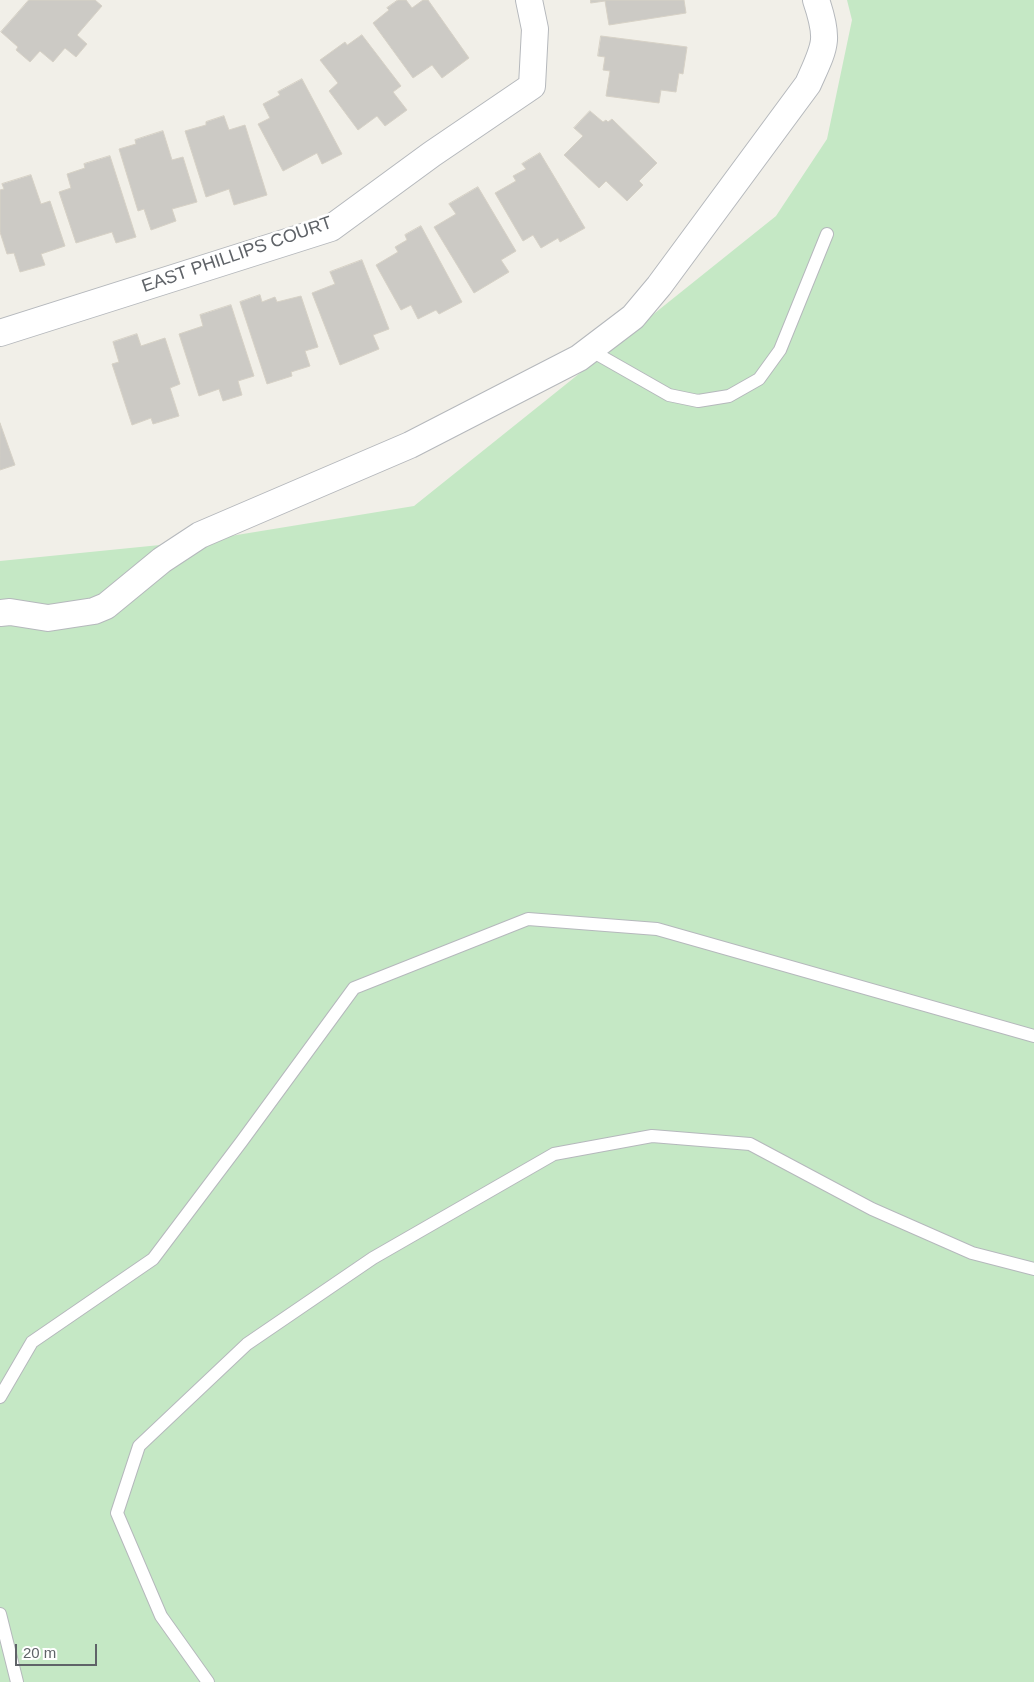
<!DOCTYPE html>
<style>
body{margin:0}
#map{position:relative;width:1034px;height:1682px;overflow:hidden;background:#f1efe8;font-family:Arial,sans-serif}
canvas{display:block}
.scale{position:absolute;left:15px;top:1644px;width:82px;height:22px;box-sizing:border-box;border:2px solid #5f6368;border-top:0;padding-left:6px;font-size:15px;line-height:18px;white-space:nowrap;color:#5f6368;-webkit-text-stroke:4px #fff;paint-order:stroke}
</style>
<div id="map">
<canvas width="1034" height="1682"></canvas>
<div class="scale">20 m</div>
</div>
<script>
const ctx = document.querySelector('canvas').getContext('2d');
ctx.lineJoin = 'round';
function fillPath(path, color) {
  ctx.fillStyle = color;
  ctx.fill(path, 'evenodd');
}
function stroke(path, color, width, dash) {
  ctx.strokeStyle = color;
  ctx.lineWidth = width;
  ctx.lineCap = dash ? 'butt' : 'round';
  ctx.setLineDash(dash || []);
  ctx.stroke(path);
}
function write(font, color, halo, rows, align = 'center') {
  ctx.font = font + ' Arial,sans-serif';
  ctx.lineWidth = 5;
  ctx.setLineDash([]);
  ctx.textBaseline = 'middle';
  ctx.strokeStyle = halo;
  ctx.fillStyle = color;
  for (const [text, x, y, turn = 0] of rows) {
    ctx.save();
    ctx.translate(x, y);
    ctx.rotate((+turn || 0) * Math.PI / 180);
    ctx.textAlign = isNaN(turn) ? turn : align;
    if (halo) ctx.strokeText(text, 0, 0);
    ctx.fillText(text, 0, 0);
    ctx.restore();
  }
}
fillPath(new Path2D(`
 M 847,0 L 1034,0 L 1034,1682 L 0,1682 L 0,561 L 200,541 L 414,506 L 776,216 L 827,139 L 852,20 Z`), '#c5e8c5');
const building = new Path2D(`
 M 29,0 L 95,0 L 102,6 L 77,35 L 87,44 L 76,57 L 65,48 L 53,62 L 40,51 L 30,62 L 16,50 L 18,47 L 1,32 Z
 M 398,0 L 406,0 L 412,8 L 423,0 L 428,0 L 469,58 L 442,78 L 432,65 L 413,78 L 373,23 L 389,10 L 387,8 Z
 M 591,0 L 684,0 L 686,13 L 609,25 L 605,1 L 591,3 Z
 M 362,35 L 401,86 L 393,92 L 407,110 L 385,126 L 377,116 L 358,130 L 329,91 L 338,83 L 320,60 L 345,42 L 347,45 Z
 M 601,36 L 687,47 L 683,74 L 679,73 L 676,92 L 661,90 L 659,103 L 606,96 L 610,71 L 603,70 L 605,57 L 598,56 Z
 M 302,79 L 342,154 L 322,164 L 317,153 L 283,171 L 258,124 L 270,118 L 263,104 L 280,95 L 278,92 Z
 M 590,111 L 603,122 L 606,120 L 608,122 L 612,119 L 657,163 L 639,181 L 643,185 L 627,201 L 606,181 L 599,188 L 564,155 L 583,136 L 574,128 Z
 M 224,116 L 229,130 L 245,125 L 267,195 L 234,205 L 229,189 L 206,197 L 185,131 L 206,125 L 206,122 Z
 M 163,131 L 172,160 L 183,157 L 197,202 L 172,209 L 176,221 L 151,230 L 144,209 L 138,211 L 119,149 L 136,144 L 135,140 Z
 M 540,153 L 585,228 L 560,242 L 558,238 L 541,248 L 533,235 L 523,241 L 495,193 L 516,181 L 513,176 L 526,169 L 522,164 Z
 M 110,156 L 136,237 L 116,243 L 112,232 L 76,243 L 59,192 L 71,188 L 67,174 L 85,168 L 84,164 Z
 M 31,175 L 41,204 L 50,201 L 65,246 L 41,254 L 45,265 L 20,272 L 14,253 L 7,254 L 0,232 L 0,190 L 4,189 L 2,184 Z
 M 478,187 L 516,251 L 501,260 L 509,272 L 474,293 L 434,227 L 456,214 L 449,204 Z
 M 421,226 L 462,302 L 439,314 L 436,310 L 418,319 L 411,305 L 401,310 L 376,265 L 398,252 L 395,247 L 407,240 L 405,235 Z
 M 362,260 L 389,329 L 373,335 L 379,349 L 340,365 L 312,293 L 335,284 L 330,272 Z
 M 260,295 L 262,302 L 275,297 L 277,302 L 301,296 L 318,347 L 305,351 L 310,366 L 291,372 L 292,376 L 267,384 L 240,302 Z
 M 231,305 L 254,376 L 238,381 L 242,395 L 223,401 L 219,389 L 199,396 L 179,334 L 203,326 L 200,315 Z
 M 137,334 L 141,346 L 165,338 L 180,384 L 170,388 L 179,416 L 153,424 L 151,418 L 132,425 L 112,364 L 119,362 L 113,342 Z
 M 0,423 L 15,465 L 0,470 Z`);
fillPath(building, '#cccac5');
stroke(building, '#d6d1c6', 1);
const service = new Path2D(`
 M 590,350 L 669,395 L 698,401 L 729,396 L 759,379 L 780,350 L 827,234
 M 0,1397 L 32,1342 L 153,1259 L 242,1141 L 354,988 L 528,919 L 657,929 L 1034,1036
 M 0,1614 L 17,1682
 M 208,1682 L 161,1616 L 117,1513 L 139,1446 L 247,1344 L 373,1258 L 554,1154 L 652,1136 L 750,1144 L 872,1209 L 972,1253 L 1034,1269`);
const minor = new Path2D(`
 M 0,333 L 331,228 L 432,154 L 532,86 L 535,29 L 529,0
 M 0,613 L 10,612 L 48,618 L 94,611 L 106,606 L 162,560 L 200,535 L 410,445 L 579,358 L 633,317 L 659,286 L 808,84 C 825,46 830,41 816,0`);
stroke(service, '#b5b8bc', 14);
stroke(minor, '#b5b8bc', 28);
stroke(service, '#fff', 12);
stroke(minor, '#fff', 26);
write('18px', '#5f6368', '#fff', [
 ["EAST PHILLIPS COURT",237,255,-19]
]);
</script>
